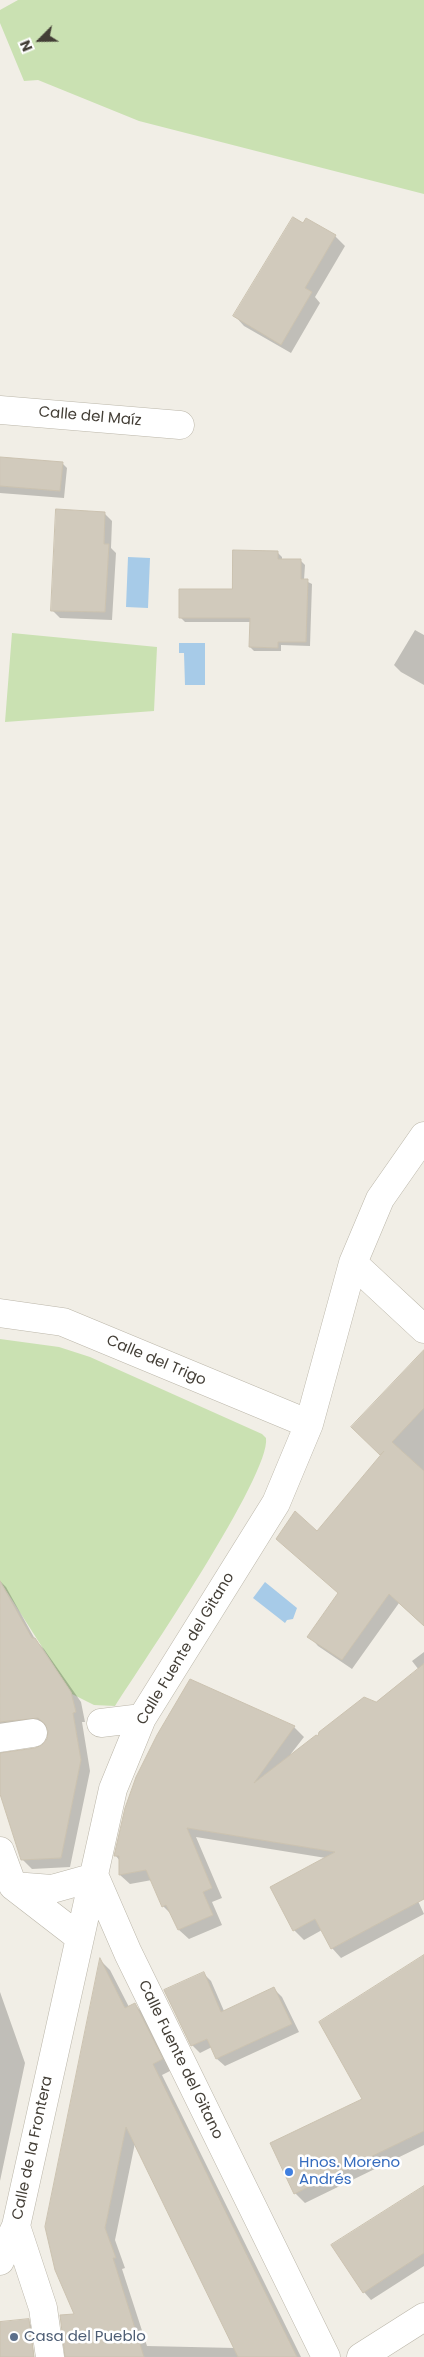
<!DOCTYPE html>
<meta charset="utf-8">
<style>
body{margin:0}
#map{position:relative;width:424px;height:2357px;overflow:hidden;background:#f1eee6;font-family:Poppins,sans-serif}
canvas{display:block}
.north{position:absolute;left:15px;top:15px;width:50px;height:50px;-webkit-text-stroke:4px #fff;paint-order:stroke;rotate:247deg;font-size:14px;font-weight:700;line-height:20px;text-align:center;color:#433e36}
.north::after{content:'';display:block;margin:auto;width:18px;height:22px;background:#433e36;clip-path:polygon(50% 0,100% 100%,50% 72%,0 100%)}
</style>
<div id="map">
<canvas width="424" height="2357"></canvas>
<div class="north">N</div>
</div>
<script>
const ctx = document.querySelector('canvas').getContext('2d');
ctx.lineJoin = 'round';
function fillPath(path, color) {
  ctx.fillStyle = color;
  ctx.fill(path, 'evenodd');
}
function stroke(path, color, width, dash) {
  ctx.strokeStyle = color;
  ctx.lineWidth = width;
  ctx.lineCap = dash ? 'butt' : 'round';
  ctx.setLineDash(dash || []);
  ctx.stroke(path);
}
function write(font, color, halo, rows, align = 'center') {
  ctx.font = font + ' Poppins,sans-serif';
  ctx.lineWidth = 5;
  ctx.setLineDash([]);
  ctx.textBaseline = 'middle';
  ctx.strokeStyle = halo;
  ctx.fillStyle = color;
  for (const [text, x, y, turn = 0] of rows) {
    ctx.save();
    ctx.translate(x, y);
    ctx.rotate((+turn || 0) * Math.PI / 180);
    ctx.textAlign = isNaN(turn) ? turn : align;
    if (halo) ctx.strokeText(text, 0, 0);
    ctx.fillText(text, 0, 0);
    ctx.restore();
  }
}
fillPath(new Path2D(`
 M 18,0 L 424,0 L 424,194 L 139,121 L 38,80 L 24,81 L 0,23 L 0,10 Z
 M 12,633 L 157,647 L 154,711 L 5,722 Z
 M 0,1339 L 59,1347 L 90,1357 L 262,1434 L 266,1438 C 271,1475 142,1664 115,1706 L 94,1705 L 72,1694 L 0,1581 Z`), '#cae1b2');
fillPath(new Path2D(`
 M 128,557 L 150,558 L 148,608 L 126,607 Z
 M 179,643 L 205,643 L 205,685 L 185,685 L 184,653 L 179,653 Z
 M 265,1582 L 297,1608 L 293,1619 L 287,1620 L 285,1623 L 253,1598 Z`), '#a7cbe8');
fillPath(new Path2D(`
 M 306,220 L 335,236 L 345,246 L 315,297 L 320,303 L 291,353 L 244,326 L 235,316 Z
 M 0,458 L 63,464 L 67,468 L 64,498 L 0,493 Z
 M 104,513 L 112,521 L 111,548 L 116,553 L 112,620 L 60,618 L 52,610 Z
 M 277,552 L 282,557 L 282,560 L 301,561 L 305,565 L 304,580 L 312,584 L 310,646 L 281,645 L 281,651 L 254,651 L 250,647 L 251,622 L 185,622 L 181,618 L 233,590 Z
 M 415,630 L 424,635 L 424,685 L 401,672 L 394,665 Z
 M 424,1377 L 424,1626 L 399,1603 L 352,1669 L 318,1646 L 309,1636 L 339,1594 L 317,1533 L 382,1455 L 362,1437 Z
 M 0,1581 L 6,1587 L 36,1641 L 44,1649 L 81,1702 L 85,1722 L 82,1722 L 90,1771 L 70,1867 L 32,1869 L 22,1859 L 0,1789 L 0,1753 L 36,1750 L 43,1746 L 48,1740 L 48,1728 L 41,1727 L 0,1735 Z
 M 424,1652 L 424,1866 L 400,1862 L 424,1914 L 341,1958 L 332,1948 L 322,1930 L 304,1940 L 294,1930 L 326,1858 L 196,1837 L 222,1898 L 212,1902 L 222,1925 L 189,1939 L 179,1930 L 173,1916 L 163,1906 L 152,1880 L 130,1884 L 120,1875 L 120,1861 L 116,1856 L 294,1727 L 304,1737 L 290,1755 L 376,1703 L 419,1670 L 412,1661 Z
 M 424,1956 L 424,2145 L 305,2203 L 295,2193 L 363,2100 Z
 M 101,1961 L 110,1970 L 129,2007 L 135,2005 L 145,2015 L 172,2070 L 162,2075 L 301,2357 L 86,2357 L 76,2315 ZM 135,2143 L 235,2348 L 147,2346 L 122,2269 L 125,2268 L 115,2240 Z
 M 203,1973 L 211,1981 L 224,2011 L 274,1989 L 282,1997 L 299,2032 L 225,2066 L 217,2059 L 212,2047 L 200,2053 L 192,2045 Z
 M 0,1992 L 25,2063 L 0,2181 Z
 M 424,2222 L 424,2266 L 371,2300 L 364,2292 Z
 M 26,2320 L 31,2325 L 34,2357 L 0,2357 L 0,2324 Z`), '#0003');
const building = new Path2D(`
 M 293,217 L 303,223 L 306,218 L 336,235 L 305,288 L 312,292 L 281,345 L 233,316 Z
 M 0,457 L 63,462 L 60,491 L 0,486 Z
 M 56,509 L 105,512 L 104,544 L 109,544 L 105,612 L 51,611 Z
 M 233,550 L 278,551 L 278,559 L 301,559 L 301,579 L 308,579 L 306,642 L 278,642 L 278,648 L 249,647 L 250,618 L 179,618 L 179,589 L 232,589 Z
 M 424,1350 L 424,1408 L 392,1442 L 424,1471 L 424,1626 L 389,1594 L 342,1660 L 307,1637 L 338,1593 L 276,1539 L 295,1511 L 317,1531 L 384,1451 L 380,1455 L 351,1427 Z
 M 0,1581 L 32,1638 L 35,1638 L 71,1692 L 76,1712 L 73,1713 L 81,1760 L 61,1858 L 21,1860 L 0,1794 L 0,1753 L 35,1748 L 42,1745 L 47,1739 L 48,1731 L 45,1724 L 38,1718 L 0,1722 Z
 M 424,1664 L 424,1899 L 331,1949 L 315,1919 L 293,1931 L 270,1887 L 335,1852 L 187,1828 L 212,1888 L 203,1892 L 213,1915 L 178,1930 L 166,1905 L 162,1907 L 146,1870 L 119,1875 L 119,1856 L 114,1856 L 125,1808 L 136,1777 L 157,1735 L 190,1679 L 295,1726 L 254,1783 L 316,1735 L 318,1736 L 319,1732 L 364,1697 L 376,1702 Z
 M 424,1955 L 424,2131 L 294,2194 L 270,2143 L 362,2099 L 319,2022 Z
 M 100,1958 L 125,2008 L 135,2003 L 163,2059 L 153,2064 L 297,2357 L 238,2357 L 126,2127 L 105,2228 L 116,2258 L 113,2258 L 144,2357 L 65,2357 L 60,2315 L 74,2314 L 55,2270 L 45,2227 Z
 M 204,1972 L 221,2012 L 274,1987 L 292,2024 L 216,2059 L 207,2039 L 191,2046 L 164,1990 Z
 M 424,2186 L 424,2253 L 363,2293 L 331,2245 Z
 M 29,2319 L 34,2357 L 0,2357 L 0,2322 Z`);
fillPath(building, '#d1cabc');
stroke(building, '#cbc2b0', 1);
const street = new Path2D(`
 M 0,410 L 180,425
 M 353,1263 L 424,1329
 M 0,1313 L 63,1322 L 309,1424
 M 101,1723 L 142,1718
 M 0,1738 L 33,1733
 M 0,1851 L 13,1886 L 79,1937
 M 95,1877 L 128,1953 L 326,2357
 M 13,1886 L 52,1889 L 95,1877
 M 0,2261 L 16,2226
 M 50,2357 L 43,2308 L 16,2226 L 113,1789 L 142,1718 L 276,1503 L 309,1424 L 353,1263 L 380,1199 L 424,1136
 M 361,2357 L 424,2317`);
stroke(street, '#bbb6a9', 29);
stroke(street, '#fff', 28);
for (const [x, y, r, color] of [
 [289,2172,5,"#3f7fe0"],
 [14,2337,5,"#5c6f8a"]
]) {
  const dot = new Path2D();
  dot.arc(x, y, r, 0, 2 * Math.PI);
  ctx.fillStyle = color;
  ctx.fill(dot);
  stroke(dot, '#fff', 2);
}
write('15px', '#433e36', '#fff', [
 ["Calle del Maíz",90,417,5],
 ["Calle del Trigo",156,1361,23],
 ["Calle Fuente del Gitano",186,1649,-59],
 ["Calle Fuente del Gitano",180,2060,64],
 ["Calle de la Frontera",33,2148,-78]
]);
write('15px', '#366cbe', '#fff', [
 ["Hnos. Moreno",299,2163],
 ["Andrés",299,2180]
], 'left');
write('15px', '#4e5e75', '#fff', [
 ["Casa del Pueblo",24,2337]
], 'left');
</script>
